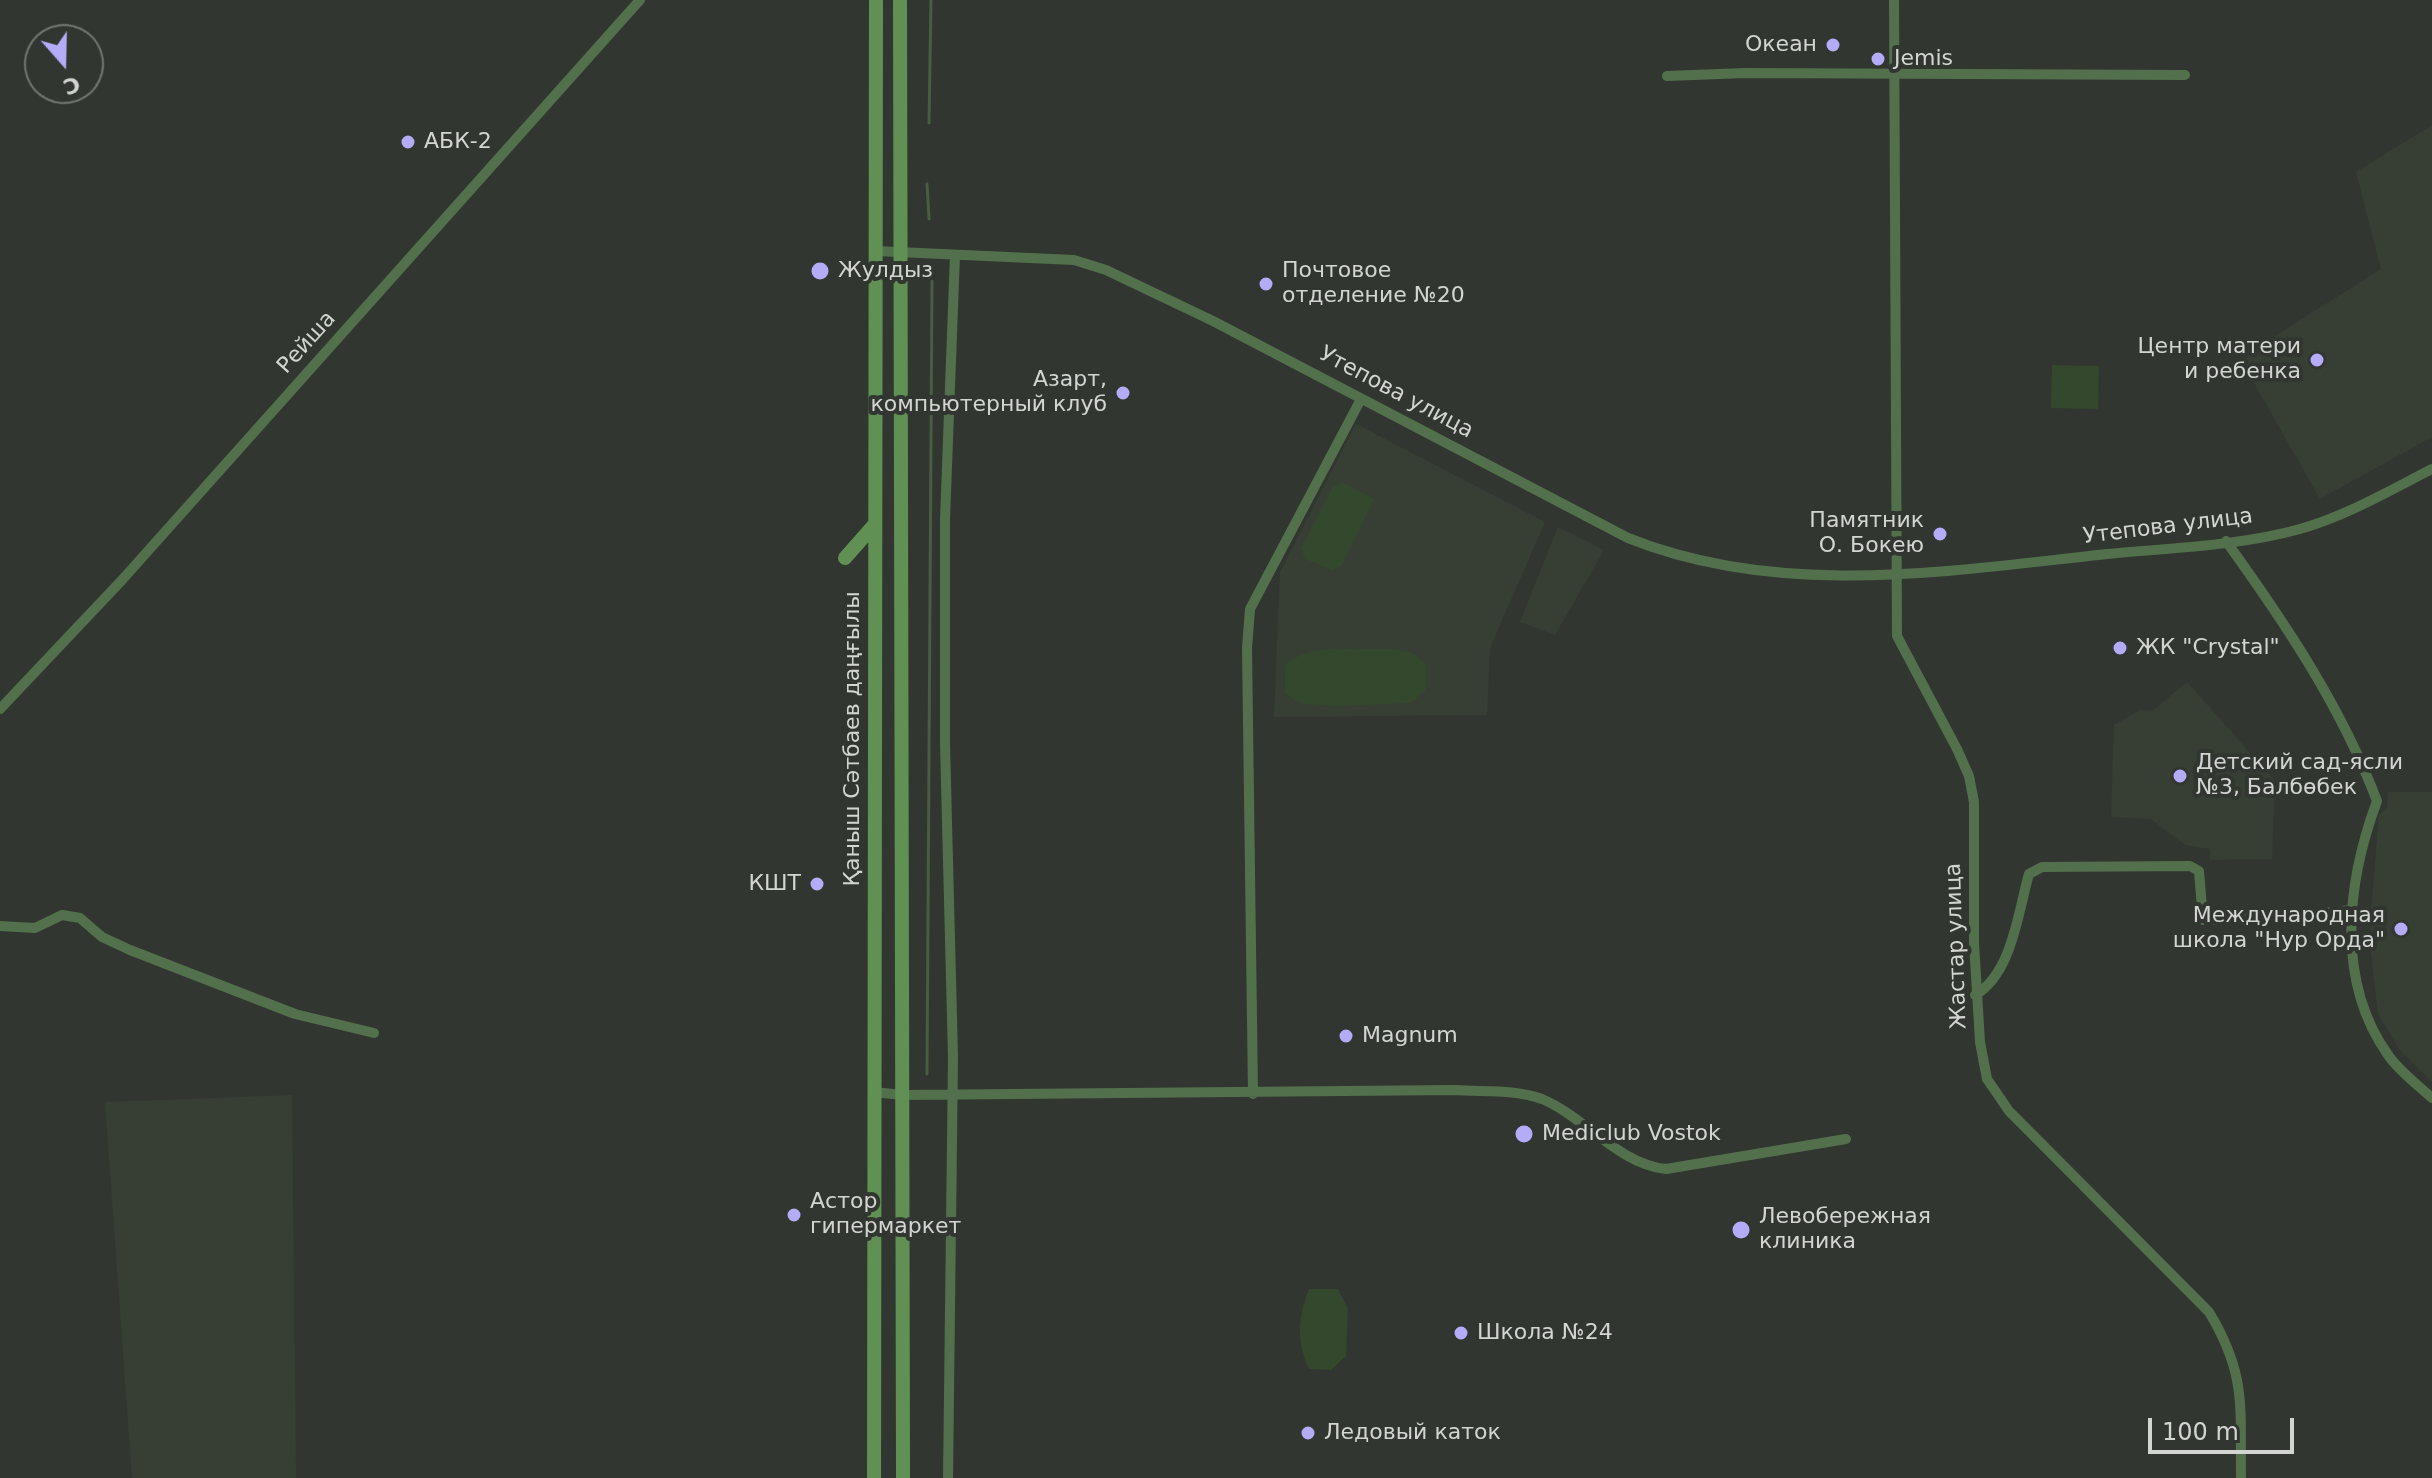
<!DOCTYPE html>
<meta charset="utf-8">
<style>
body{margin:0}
#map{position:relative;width:2432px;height:1478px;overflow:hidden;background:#323631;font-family:"DejaVu Sans",sans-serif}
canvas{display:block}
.north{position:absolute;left:24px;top:24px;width:80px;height:80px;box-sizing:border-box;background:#323631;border:2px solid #727671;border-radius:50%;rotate:160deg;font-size:22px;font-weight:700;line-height:32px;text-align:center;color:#d3d5d2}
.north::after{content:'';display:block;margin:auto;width:28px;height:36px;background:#b5acf8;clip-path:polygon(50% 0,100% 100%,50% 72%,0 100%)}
.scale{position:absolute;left:2148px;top:1418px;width:146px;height:36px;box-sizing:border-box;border:4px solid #d3d5d2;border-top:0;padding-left:10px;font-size:24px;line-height:28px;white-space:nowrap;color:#d3d5d2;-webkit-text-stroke:6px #323631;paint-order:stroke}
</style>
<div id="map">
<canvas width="2432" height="1478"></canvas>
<div class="north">С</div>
<div class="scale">100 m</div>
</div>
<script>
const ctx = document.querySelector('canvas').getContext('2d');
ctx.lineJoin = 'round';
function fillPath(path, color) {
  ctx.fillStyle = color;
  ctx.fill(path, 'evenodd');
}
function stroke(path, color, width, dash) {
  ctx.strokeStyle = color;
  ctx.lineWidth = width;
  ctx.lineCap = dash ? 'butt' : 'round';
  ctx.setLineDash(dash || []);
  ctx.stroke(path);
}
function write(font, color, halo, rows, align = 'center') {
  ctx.font = font + ' "DejaVu Sans",sans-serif';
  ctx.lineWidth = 8;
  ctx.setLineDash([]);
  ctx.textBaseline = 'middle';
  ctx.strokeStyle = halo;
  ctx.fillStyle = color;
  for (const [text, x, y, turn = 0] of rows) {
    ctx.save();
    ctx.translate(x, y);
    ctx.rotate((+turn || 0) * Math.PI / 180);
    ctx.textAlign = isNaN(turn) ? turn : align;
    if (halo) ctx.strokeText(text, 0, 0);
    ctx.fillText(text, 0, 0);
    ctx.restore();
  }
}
fillPath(new Path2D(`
 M 2432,125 L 2432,437 L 2320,499 L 2240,358 L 2381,269 L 2356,172 Z
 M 1356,424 L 1545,522 L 1490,648 L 1487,715 L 1274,717 L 1280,572 Z
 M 1558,527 L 1604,550 L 1555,635 L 1520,622 Z
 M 2187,682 L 2275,781 L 2272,859 L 2210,860 L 2210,849 L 2185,845 L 2151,819 L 2111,817 L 2114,725 L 2140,710 L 2152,711 Z
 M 2388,792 L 2432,792 L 2432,1082 L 2399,1049 L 2378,1013 L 2370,946 L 2371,912 L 2379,815 L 2387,807 Z
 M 292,1095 L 296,1478 L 132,1478 L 105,1102 Z`), '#373f35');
fillPath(new Path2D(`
 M 2052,365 L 2099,366 L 2098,409 L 2051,408 Z
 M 1342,482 L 1374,499 L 1342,565 L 1332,570 L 1305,559 L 1301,548 L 1333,487 Z
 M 1391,649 L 1411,652 L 1426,664 L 1425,691 L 1410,703 L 1339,706 L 1302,704 L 1285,694 L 1285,665 C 1309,642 1359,650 1391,649 Z
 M 1309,1289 L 1338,1289 L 1348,1309 L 1346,1356 L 1331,1370 L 1309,1369 C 1296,1342 1298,1317 1309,1289 Z`), '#33482d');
stroke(new Path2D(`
 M 929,123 L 931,0
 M 927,184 L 929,219
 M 927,1074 L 932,281`), '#485d42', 3);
stroke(new Path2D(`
 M 1894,0 L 1897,636 L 1957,749 L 1969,776 L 1974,802 L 1974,943 L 1980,1042 L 1987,1079 L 2009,1111 L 2209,1312 C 2247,1375 2240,1407 2241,1478
 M 1667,76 L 1745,73 L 2185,75
 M 876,251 L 1074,260 L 1106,270 L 1213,321 L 1628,538 C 1780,599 1949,571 2107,554 C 2170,548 2239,546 2300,529 C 2346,516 2389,491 2432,469
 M 2226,541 C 2285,623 2341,706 2377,801 C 2347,882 2335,980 2388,1055 C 2399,1071 2418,1085 2432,1098
 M 0,709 L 122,580 L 640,0
 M 0,926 L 35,928 L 62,915 L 80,918 L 102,937 L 130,950 L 295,1014 L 374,1033
 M 1975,995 C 2012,974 2018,912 2029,874 L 2042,867 L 2190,866 L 2199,871 L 2203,920 L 2291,917 L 2350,910
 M 874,1092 L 902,1095 L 1455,1090 C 1483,1092 1516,1089 1542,1099 C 1585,1117 1618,1164 1666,1169 L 1846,1139
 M 1253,1094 L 1247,648 L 1250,609 L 1361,399
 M 948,1478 L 953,1057 L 945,743 L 945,519 L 955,255`), '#52704b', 10);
stroke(new Path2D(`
 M 900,0 L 903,1478
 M 845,558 L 875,524
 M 874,1478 L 876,0`), '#619055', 14);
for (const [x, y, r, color] of [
 [1833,45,8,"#b5acf8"],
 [1878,59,8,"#b5acf8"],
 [408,142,8,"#b5acf8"],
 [820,271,10,"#b5acf8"],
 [1266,284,8,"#b5acf8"],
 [2317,360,8,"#b5acf8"],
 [1123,393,8,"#b5acf8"],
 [1940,534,8,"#b5acf8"],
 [2120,648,8,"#b5acf8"],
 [2180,776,8,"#b5acf8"],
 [817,884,8,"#b5acf8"],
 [2401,929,8,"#b5acf8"],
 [1346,1036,8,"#b5acf8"],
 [1524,1134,10,"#b5acf8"],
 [794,1215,8,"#b5acf8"],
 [1741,1230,10,"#b5acf8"],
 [1461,1333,8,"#b5acf8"],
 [1308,1433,8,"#b5acf8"]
]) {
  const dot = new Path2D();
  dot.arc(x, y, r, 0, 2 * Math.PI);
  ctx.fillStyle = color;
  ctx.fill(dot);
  stroke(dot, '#323631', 3);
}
write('22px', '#d3d5d2', '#323631', [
 ["Океан",1817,45,"right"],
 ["Jemis",1894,59],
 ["АБК-2",424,142],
 ["Жулдыз",838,271],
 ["Почтовое",1282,271],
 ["отделение №20",1282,296],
 ["Центр матери",2301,347,"right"],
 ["и ребенка",2301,372,"right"],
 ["Азарт,",1107,380,"right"],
 ["компьютерный клуб",1107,405,"right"],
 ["Памятник",1924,521,"right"],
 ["О. Бокею",1924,546,"right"],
 ["ЖК \"Crystal\"",2136,648],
 ["Детский сад-ясли",2196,763],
 ["№3, Балбөбек",2196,788],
 ["КШТ",801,884,"right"],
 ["Международная",2385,916,"right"],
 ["школа \"Нур Орда\"",2385,941,"right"],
 ["Magnum",1362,1036],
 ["Mediclub Vostok",1542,1134],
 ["Астор",810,1202],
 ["гипермаркет",810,1227],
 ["Левобережная",1759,1217],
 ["клиника",1759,1242],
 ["Школа №24",1477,1333],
 ["Ледовый каток",1324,1433]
], 'left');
write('22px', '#d3d5d2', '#323631', [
 ["Рейша",307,343,-48],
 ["Утепова улица",1396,393,28],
 ["Утепова улица",2168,527,-7],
 ["Қаныш Сәтбаев даңғылы",853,739,-90],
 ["Жастар улица",1957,946,-92]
]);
</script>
